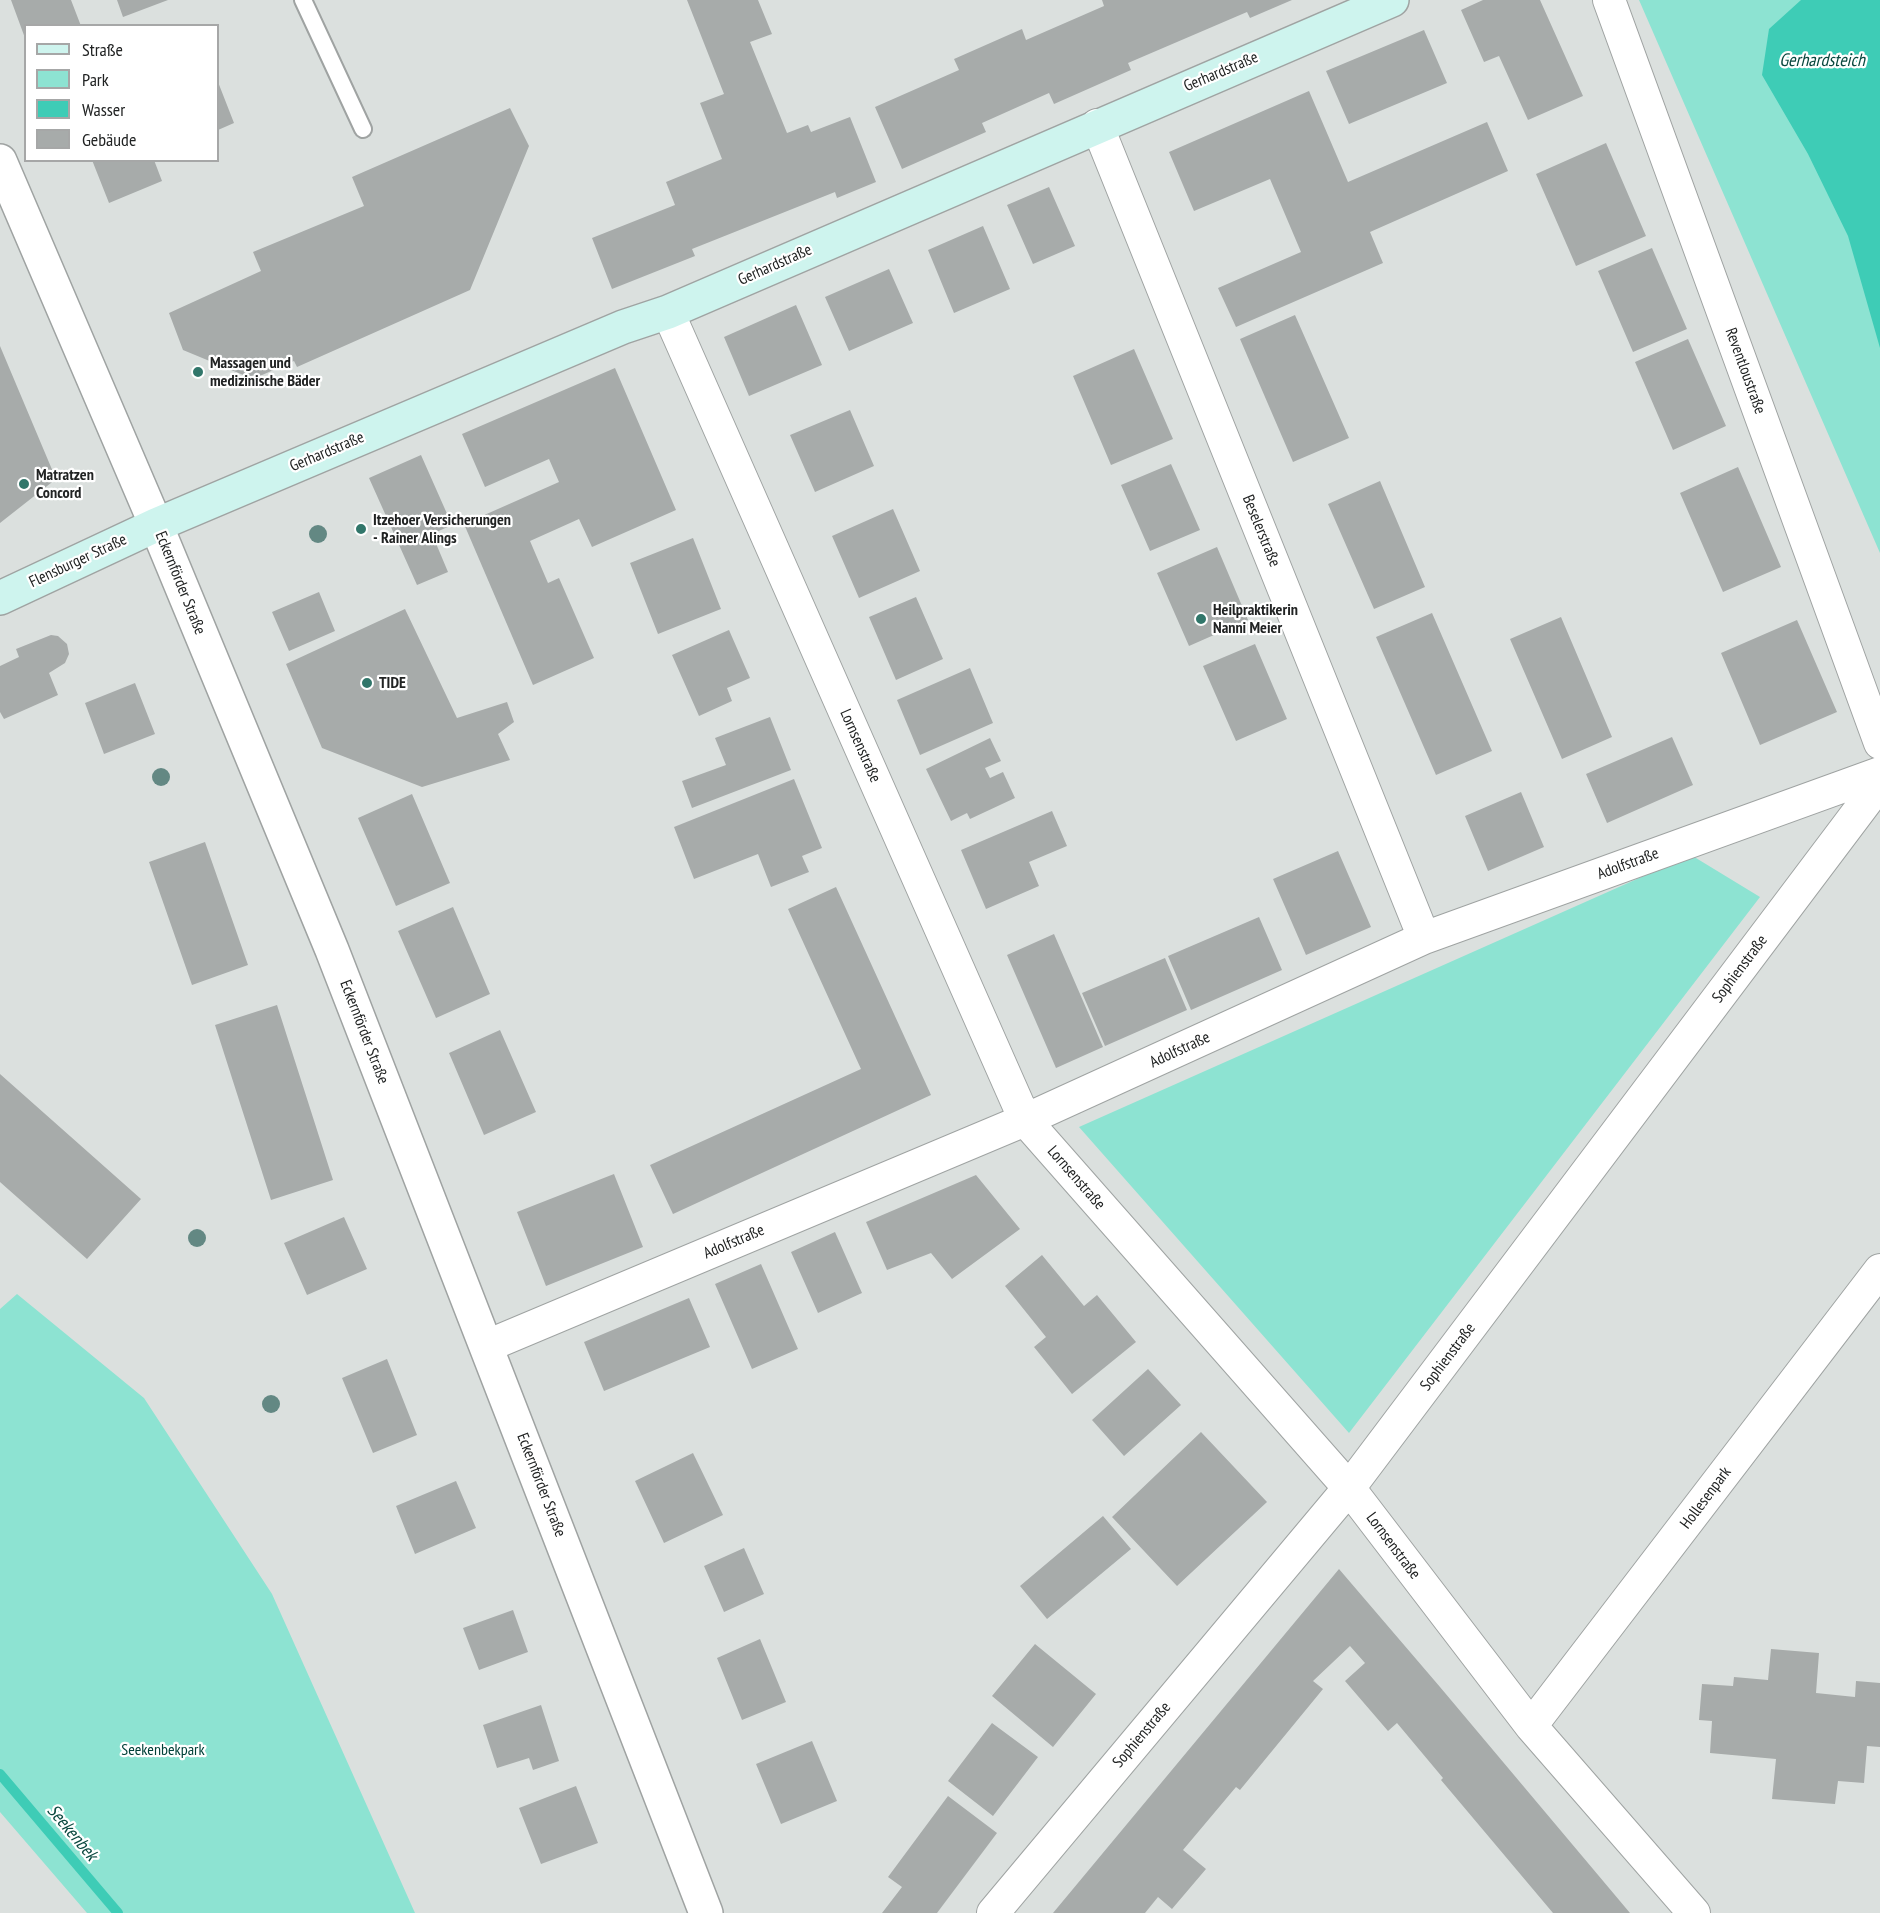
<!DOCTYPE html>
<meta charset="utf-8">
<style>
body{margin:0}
#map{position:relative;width:1880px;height:1913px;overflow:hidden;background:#dbe0de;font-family:"PT Sans Narrow",sans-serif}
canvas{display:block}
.legend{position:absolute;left:24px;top:24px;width:195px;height:138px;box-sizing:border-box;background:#fff;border:2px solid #a6a7a7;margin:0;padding:8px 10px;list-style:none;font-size:18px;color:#212323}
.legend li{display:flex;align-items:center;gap:12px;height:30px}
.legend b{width:30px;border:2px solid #a6a7a7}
</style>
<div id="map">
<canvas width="1880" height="1913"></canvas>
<ul class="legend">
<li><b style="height:8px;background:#cef4ee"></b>Straße</li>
<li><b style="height:16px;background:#8de3d2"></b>Park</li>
<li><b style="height:16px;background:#3eccb6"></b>Wasser</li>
<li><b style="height:16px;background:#a7abaa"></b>Gebäude</li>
</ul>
</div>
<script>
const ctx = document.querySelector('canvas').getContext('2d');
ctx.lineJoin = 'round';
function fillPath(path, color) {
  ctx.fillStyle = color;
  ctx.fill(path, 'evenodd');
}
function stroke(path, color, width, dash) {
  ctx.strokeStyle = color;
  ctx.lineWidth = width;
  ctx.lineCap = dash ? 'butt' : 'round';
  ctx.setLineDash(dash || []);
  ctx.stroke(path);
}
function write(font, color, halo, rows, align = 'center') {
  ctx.font = font + ' "PT Sans Narrow",sans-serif';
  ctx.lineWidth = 4.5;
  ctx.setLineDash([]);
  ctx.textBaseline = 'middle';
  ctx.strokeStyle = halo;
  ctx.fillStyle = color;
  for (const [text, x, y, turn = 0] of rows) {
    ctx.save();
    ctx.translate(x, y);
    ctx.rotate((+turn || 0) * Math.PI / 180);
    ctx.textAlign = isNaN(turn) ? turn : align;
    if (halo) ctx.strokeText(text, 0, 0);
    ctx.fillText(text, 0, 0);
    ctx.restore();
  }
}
fillPath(new Path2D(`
 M 1639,0 L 1880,0 L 1880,553 Z
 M 1691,855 L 1760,897 L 1349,1433 L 1079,1127 Z
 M 17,1294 L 144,1398 L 272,1594 L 415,1913 L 87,1913 L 0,1812 L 0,1309 Z`), '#8de3d2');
fillPath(new Path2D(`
 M 1801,0 L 1880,0 L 1880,348 L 1848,236 L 1808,154 L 1762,75 L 1769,29 Z`), '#3eccb6');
stroke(new Path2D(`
 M 0,1774 L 118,1913`), '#3eccb6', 10);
fillPath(new Path2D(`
 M 11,0 L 71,0 L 81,26 L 26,26 L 25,38 Z
 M 117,0 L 168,0 L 123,17 Z
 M 687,0 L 758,0 L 772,34 L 750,42 L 787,133 L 808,125 L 811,132 L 850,117 L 876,182 L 837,198 L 835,192 L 692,249 L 695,256 L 612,289 L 592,238 L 675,205 L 666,182 L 722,159 L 700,103 L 724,94 Z
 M 1102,0 L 1292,0 L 1250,18 L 1247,12 L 1128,63 L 1131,70 L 1054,104 L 1049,93 L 982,123 L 986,132 L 902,169 L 875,107 L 959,70 L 954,59 L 1022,29 L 1026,40 L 1104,6 Z
 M 1483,0 L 1540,0 L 1583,96 L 1528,120 L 1499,56 L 1484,62 L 1461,10 Z
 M 1424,30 L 1447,83 L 1349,124 L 1326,71 Z
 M 218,82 L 234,123 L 218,130 Z
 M 1309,91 L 1348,182 L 1487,122 L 1508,171 L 1370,232 L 1383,263 L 1236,327 L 1218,288 L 1301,252 L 1270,179 L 1194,211 L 1169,152 Z
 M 510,108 L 529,146 L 470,290 L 297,367 L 294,361 L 253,379 L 183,350 L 169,313 L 261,271 L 253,252 L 364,206 L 352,177 Z
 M 1606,143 L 1646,236 L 1576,266 L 1536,174 Z
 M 92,160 L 154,160 L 162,181 L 109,203 Z
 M 1049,187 L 1075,246 L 1033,264 L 1007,205 Z
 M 983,226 L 1010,289 L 954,313 L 928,250 Z
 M 1652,248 L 1687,329 L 1633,352 L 1598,271 Z
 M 889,269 L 913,323 L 849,351 L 825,297 Z
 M 796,305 L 822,365 L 749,396 L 724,337 Z
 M 1295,315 L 1349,438 L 1293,462 L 1240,339 Z
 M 1688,339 L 1726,426 L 1673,450 L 1635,362 Z
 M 0,346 L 56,479 L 0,523 Z
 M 1134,349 L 1173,439 L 1111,465 L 1073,376 Z
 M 615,368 L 676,510 L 592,547 L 579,519 L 530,541 L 548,583 L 559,578 L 594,658 L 533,685 L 464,524 L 559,482 L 549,459 L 485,487 L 462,434 Z
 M 850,410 L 874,466 L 815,492 L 790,435 Z
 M 421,455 L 452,525 L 432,534 L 448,572 L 417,585 L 369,478 Z
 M 1171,464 L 1200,530 L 1150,551 L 1121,485 Z
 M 1738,467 L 1781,567 L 1723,592 L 1680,493 Z
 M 1380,481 L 1425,587 L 1374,609 L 1328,504 Z
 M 893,509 L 920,571 L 859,598 L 832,536 Z
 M 693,538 L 721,609 L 658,634 L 630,563 Z
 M 1217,547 L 1248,620 L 1189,646 L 1157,573 Z
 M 319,592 L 335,631 L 289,651 L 272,612 Z
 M 916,597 L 943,659 L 896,680 L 869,617 Z
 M 405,609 L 457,718 L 507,702 L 514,722 L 498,734 L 510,760 L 422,787 L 322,748 L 286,664 Z
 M 1432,613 L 1492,751 L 1436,775 L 1376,637 Z
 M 1561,617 L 1612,737 L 1562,759 L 1510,639 Z
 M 1797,620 L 1837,712 L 1760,745 L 1721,653 Z
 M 729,630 L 750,678 L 727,688 L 732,701 L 699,716 L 672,655 Z
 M 51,635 L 58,636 L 67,644 L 69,654 L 65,663 L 49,673 L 58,695 L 4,719 L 0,712 L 0,666 L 19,657 L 16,649 Z
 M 1255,644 L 1287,719 L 1236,741 L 1203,666 Z
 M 970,668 L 993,723 L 920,755 L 897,700 Z
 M 135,683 L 155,734 L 104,754 L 85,703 Z
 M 770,717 L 791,770 L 692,808 L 682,781 L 726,765 L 715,738 Z
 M 1672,737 L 1693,785 L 1607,823 L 1586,774 Z
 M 990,738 L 1001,761 L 985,768 L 990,778 L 1003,772 L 1015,798 L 970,819 L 967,813 L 951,821 L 926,769 Z
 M 794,779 L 822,848 L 802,856 L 809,872 L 771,887 L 758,854 L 694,879 L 674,827 Z
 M 1521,792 L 1544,847 L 1488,871 L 1465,816 Z
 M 412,794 L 450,883 L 396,906 L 358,818 Z
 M 1052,811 L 1067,846 L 1029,862 L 1039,886 L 986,909 L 961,850 Z
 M 205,842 L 248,965 L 192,985 L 149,862 Z
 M 1338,851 L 1371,927 L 1306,955 L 1273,879 Z
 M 836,887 L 931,1095 L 673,1214 L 650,1165 L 861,1069 L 788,909 Z
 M 453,907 L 490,994 L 436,1018 L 398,931 Z
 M 1259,917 L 1282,970 L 1191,1010 L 1168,956 Z
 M 1054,934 L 1103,1047 L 1056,1068 L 1007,955 Z
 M 1165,958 L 1187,1010 L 1105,1046 L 1082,993 Z
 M 277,1005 L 333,1180 L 271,1200 L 215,1025 Z
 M 500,1030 L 536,1112 L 484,1135 L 449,1053 Z
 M 0,1074 L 141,1199 L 87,1259 L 0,1182 Z
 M 614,1174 L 643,1247 L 546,1286 L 517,1212 Z
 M 976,1175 L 1020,1229 L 952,1279 L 931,1253 L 887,1270 L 866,1222 Z
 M 344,1217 L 367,1269 L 307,1295 L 284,1243 Z
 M 835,1232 L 862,1293 L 818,1313 L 791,1252 Z
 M 1042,1255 L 1084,1306 L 1097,1295 L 1136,1342 L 1072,1394 L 1034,1347 L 1046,1337 L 1005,1286 Z
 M 761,1264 L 798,1349 L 752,1369 L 715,1284 Z
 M 689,1298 L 710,1347 L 604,1391 L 584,1342 Z
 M 387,1359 L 417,1435 L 373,1453 L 342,1378 Z
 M 1148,1369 L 1181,1405 L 1124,1456 L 1092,1420 Z
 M 1201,1432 L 1267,1502 L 1177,1586 L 1112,1517 Z
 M 693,1453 L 723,1515 L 664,1543 L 635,1481 Z
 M 456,1481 L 476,1528 L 415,1554 L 396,1506 Z
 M 1103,1516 L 1131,1549 L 1047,1619 L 1020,1586 Z
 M 744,1548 L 764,1594 L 724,1612 L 704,1566 Z
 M 1339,1569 L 1440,1687 L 1630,1913 L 1553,1913 L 1441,1780 L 1443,1778 L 1397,1723 L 1388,1731 L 1345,1681 L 1365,1663 L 1350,1646 L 1313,1681 L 1323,1689 L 1240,1790 L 1236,1787 L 1183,1850 L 1206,1869 L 1172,1909 L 1158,1897 L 1145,1913 L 1053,1913 Z
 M 513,1610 L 528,1652 L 479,1670 L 463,1628 Z
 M 760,1639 L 786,1702 L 742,1720 L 717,1658 Z
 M 1035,1644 L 1096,1694 L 1053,1747 L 992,1696 Z
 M 1771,1649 L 1819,1653 L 1816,1693 L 1855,1697 L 1856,1681 L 1880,1683 L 1880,1747 L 1867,1746 L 1864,1783 L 1838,1781 L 1835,1804 L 1772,1799 L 1776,1759 L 1710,1753 L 1712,1721 L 1699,1720 L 1702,1684 L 1733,1686 L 1734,1677 L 1768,1680 Z
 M 541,1705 L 559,1761 L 533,1770 L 529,1758 L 497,1768 L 483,1725 Z
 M 992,1723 L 1038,1757 L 993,1816 L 948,1781 Z
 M 812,1741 L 837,1801 L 781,1824 L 756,1764 Z
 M 576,1786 L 598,1843 L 541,1864 L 519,1808 Z
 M 948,1796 L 997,1833 L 937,1913 L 882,1913 L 902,1887 L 888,1877 Z`), '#a7abaa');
const service = new Path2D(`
 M 303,0 L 363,129`);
const minor = new Path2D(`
 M 1609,0 L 1880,743
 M 1097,125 L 1424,938
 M 668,312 L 1025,1120 L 1349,1488 L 1531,1726 L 1694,1913
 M 487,1346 L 1025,1120 L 1424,938 L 1880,773
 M 1531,1726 L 1880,1270
 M 993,1913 L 1349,1488 L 1880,783`);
const tertiary = new Path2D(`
 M 0,161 L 156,525 L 332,950 L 706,1913`);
const secondary = new Path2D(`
 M 0,598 L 156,525 L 623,327 L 668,312 L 1392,0`);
stroke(service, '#9fa3a2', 20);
stroke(minor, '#9fa3a2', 34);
stroke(tertiary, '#9fa3a2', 36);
stroke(secondary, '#9fa3a2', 36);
stroke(service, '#fff', 16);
stroke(minor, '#fff', 32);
stroke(tertiary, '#fff', 33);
stroke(secondary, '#cef4ee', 33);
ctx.fillStyle = '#638883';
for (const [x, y] of [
 [318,534],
 [161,777],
 [197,1238],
 [271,1404]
]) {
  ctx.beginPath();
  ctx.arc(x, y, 9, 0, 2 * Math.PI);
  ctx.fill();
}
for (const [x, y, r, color] of [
 [198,372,6,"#31766a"],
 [24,484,6,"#31766a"],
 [361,529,6,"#31766a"],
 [1201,619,6,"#31766a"],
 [367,683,6,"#31766a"]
]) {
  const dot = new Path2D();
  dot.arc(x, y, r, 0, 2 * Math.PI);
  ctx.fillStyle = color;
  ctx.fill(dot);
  stroke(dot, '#fff', 2);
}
write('16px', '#212323', '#fff', [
 ["Gerhardstraße",1221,72,-23],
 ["Gerhardstraße",775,265,-24],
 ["Reventloustraße",1745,371,70],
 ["Gerhardstraße",327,452,-23],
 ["Beselerstraße",1261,531,68],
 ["Flensburger Straße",78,561,-25],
 ["Eckernförder Straße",180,583,68],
 ["Lornsenstraße",860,746,66],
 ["Adolfstraße",1628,864,-20],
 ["Sophienstraße",1740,969,-53],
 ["Eckernförder Straße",364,1032,69],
 ["Adolfstraße",1180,1050,-25],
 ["Lornsenstraße",1076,1178,49],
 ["Adolfstraße",734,1242,-23],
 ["Sophienstraße",1448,1357,-53],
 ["Eckernförder Straße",541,1485,69],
 ["Hollesenpark",1706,1498,-53],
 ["Lornsenstraße",1393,1546,53],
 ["Sophienstraße",1142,1735,-50]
]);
write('bold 16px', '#212323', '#fff', [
 ["Massagen und",210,363],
 ["medizinische Bäder",210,381],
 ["Matratzen",36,475],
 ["Concord",36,493],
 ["Itzehoer Versicherungen",373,520],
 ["- Rainer Alings",373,538],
 ["Heilpraktikerin",1213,610],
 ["Nanni Meier",1213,628],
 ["TIDE",379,683]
], 'left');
write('16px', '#004038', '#fff', [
 ["Seekenbekpark",163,1750]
]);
write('italic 18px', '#0a483f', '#fff', [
 ["Gerhardsteich",1822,61],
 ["Seekenbek",72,1833,50]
]);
</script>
